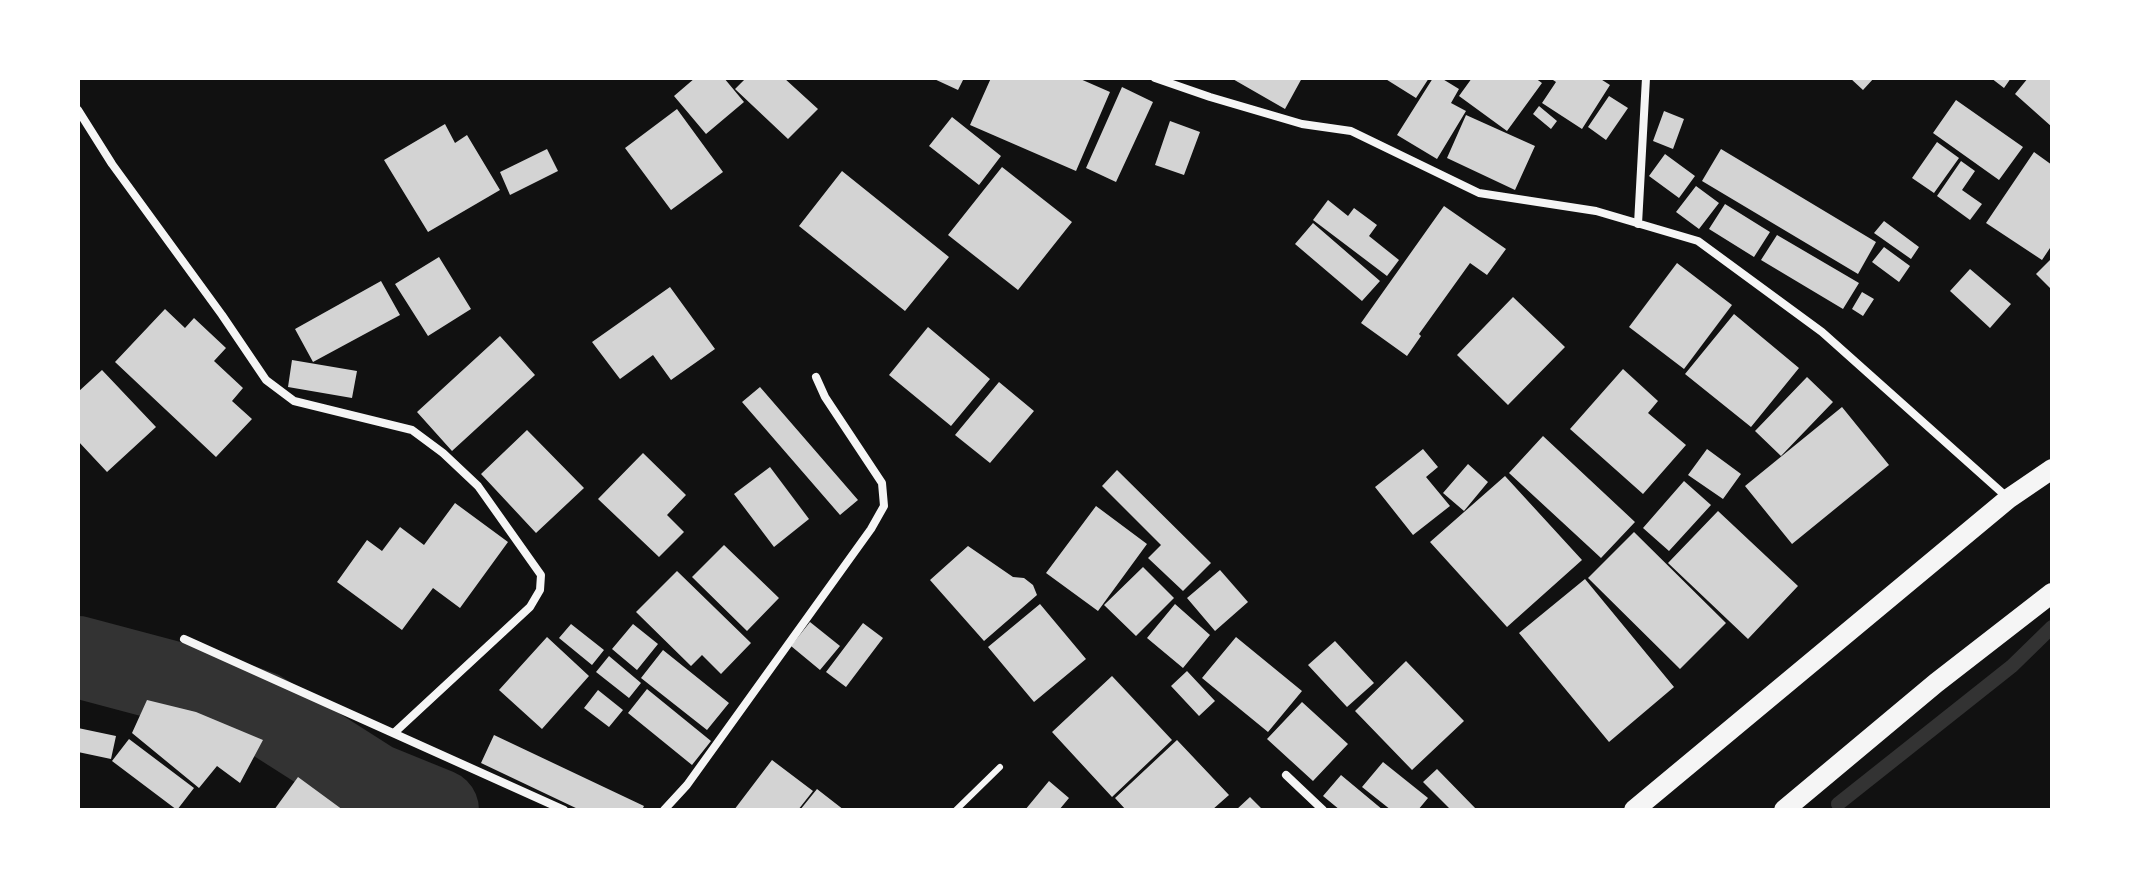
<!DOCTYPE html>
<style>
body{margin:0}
#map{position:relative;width:2130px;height:888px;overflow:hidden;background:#111;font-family:Ubuntu,sans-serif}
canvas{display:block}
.frame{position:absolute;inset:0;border:80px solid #fff;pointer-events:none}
</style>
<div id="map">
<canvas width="2130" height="888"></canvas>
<div class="frame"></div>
</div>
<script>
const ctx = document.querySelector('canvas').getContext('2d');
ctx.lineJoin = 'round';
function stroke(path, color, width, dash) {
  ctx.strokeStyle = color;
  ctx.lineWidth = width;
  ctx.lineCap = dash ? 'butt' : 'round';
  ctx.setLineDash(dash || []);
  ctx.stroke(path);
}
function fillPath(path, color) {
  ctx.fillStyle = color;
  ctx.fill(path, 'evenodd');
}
stroke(new Path2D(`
 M 1838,804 L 2012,666 L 2052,627`), '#333', 14);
stroke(new Path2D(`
 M 78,657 L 187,686 L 261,712 L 374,784 L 438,810`), '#333', 82);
fillPath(new Path2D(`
 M 695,78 L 724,78 L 744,102 L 706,134 L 674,96 Z
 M 746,78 L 784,78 L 818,109 L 788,139 L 735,89 Z
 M 932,78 L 964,78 L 958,90 Z
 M 991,78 L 1078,78 L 1110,92 L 1076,171 L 970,125 Z
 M 1231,78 L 1302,78 L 1285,109 Z
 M 1384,78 L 1429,78 L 1416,98 Z
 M 1433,78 L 1441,78 L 1459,89 L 1451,103 L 1466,111 L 1437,159 L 1397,135 Z
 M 1472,78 L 1535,78 L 1542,83 L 1507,131 L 1459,96 Z
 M 1550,78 L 1599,78 L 1610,85 L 1582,129 L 1542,103 L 1556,82 Z
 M 1850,78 L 1874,78 L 1863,90 Z
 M 1991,78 L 2011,78 L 2004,88 Z
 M 2028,78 L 2052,78 L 2052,127 L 2015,94 Z
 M 1122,87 L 1153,102 L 1116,182 L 1086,168 Z
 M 1609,96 L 1628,108 L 1606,140 L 1588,127 Z
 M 1956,100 L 2023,147 L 1999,180 L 1933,133 Z
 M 1539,106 L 1557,121 L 1551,129 L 1533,114 Z
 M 677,109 L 723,172 L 671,210 L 625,148 Z
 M 1664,111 L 1684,119 L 1673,149 L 1653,141 Z
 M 1466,115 L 1535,146 L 1515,190 L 1447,158 Z
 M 952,117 L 1001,156 L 979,185 L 929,146 Z
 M 1170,121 L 1200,132 L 1184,175 L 1155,165 Z
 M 445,124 L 455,143 L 467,135 L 500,190 L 428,232 L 384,160 Z
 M 1937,142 L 1959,158 L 1934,193 L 1912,178 Z
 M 547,149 L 558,171 L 510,195 L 500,172 Z
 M 1721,149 L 1876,242 L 1858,274 L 1702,181 Z
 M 2034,152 L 2052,165 L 2052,245 L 2042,260 L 1986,223 Z
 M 1665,154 L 1695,176 L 1679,198 L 1649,176 Z
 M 1961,161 L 1975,171 L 1962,190 L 1982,204 L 1970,220 L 1937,196 Z
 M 1002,167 L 1072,222 L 1018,290 L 948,235 Z
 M 842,171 L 949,257 L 905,311 L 799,226 Z
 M 1696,186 L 1719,203 L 1699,229 L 1676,212 Z
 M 1328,200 L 1348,216 L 1354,208 L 1377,225 L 1369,236 L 1399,260 L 1387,276 L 1313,220 Z
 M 1725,204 L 1770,232 L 1754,257 L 1709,229 Z
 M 1444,206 L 1506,249 L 1487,275 L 1470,263 L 1419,334 L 1421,336 L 1407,356 L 1361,323 Z
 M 1884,221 L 1919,247 L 1911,259 L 1874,233 Z
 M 1313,223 L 1380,281 L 1362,301 L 1295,244 Z
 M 1777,235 L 1859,283 L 1843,309 L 1761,260 Z
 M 1884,247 L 1910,266 L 1899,282 L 1872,262 Z
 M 439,257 L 471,309 L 428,336 L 395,284 Z
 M 2052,258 L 2052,290 L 2036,274 Z
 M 1677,263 L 1732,305 L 1684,369 L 1629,327 Z
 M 1970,269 L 2011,304 L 1990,328 L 1950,291 Z
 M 381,281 L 400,315 L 313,362 L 295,329 Z
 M 670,287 L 715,349 L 671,380 L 653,355 L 620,379 L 592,342 Z
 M 1862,292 L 1874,299 L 1863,316 L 1852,309 Z
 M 1513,297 L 1565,347 L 1508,405 L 1457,355 Z
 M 165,309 L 185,328 L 194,318 L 226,348 L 214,361 L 243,388 L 232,401 L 252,419 L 216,457 L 115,362 Z
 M 1734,314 L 1799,368 L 1751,427 L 1685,374 Z
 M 928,327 L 990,379 L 951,426 L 889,375 Z
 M 500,336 L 535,375 L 452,451 L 417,412 Z
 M 292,360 L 357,371 L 352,398 L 288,387 Z
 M 1623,369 L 1658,401 L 1648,413 L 1686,445 L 1643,494 L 1570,429 Z
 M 102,370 L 156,427 L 107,472 L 78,441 L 78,392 Z
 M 1807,377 L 1833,402 L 1781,456 L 1755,431 Z
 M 999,382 L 1034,411 L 990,463 L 955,435 Z
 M 760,387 L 858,500 L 840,515 L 742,402 Z
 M 1842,407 L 1889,465 L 1792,544 L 1745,486 Z
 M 527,430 L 584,488 L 536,533 L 481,474 Z
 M 1543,436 L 1635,522 L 1601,558 L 1509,473 Z
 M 1423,449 L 1438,467 L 1426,477 L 1450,506 L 1413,535 L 1375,487 Z
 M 1707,449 L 1741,474 L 1723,499 L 1688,475 Z
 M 643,453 L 686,495 L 667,515 L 684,532 L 659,557 L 598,499 Z
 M 1468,464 L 1488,482 L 1464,511 L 1443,493 Z
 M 770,467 L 809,519 L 774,547 L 734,494 Z
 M 1117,470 L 1211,563 L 1183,591 L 1148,558 L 1161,545 L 1102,486 Z
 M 1505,476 L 1582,560 L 1507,627 L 1430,542 Z
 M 1684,481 L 1711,505 L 1669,551 L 1643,528 Z
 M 455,503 L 508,542 L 460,608 L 433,588 L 402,630 L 337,582 L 367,540 L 382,551 L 400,527 L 424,545 Z
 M 1096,506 L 1147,544 L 1098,611 L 1046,573 Z
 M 1718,511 L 1798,586 L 1748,639 L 1668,563 Z
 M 1634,532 L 1726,623 L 1680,669 L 1588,578 Z
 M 724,545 L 779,598 L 747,631 L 692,577 Z
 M 968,546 L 1013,577 L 1024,578 L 1033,585 L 1037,595 L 984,641 L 930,580 Z
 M 1143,567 L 1174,598 L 1136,636 L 1104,605 Z
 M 1220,570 L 1248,602 L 1215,631 L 1187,598 Z
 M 677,571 L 751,643 L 721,674 L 702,655 L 691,666 L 636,612 Z
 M 1585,579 L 1674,687 L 1609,742 L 1519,633 Z
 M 1040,604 L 1086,659 L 1034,702 L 988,647 Z
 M 1175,604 L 1210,635 L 1183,668 L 1147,638 Z
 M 810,622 L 840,646 L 820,670 L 791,646 Z
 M 863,623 L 883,638 L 846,687 L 826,672 Z
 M 571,624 L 604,650 L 592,665 L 559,638 Z
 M 633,624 L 658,644 L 637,670 L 612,649 Z
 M 547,637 L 589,676 L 542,729 L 499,690 Z
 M 1236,637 L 1302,691 L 1268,732 L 1202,678 Z
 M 1335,641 L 1374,683 L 1347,707 L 1308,665 Z
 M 663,650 L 729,703 L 707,730 L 641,678 Z
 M 609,656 L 641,683 L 629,698 L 596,672 Z
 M 1406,661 L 1464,721 L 1412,770 L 1355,711 Z
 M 1187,671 L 1215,701 L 1199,716 L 1171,686 Z
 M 1112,676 L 1172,740 L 1112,797 L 1052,732 Z
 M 647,689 L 711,741 L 692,765 L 628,713 Z
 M 598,690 L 623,710 L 609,727 L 584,708 Z
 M 147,700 L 196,712 L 263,740 L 240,783 L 217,766 L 199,788 L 132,733 Z
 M 1302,702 L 1348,744 L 1313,781 L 1267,739 Z
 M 78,728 L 116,736 L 111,759 L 78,752 Z
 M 494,735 L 644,806 L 642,810 L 580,810 L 481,763 Z
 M 129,739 L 194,788 L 177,810 L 112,761 Z
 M 1177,740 L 1229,795 L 1212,810 L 1126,810 L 1115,798 Z
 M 772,760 L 813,791 L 798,810 L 734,810 Z
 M 1383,762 L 1428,798 L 1418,810 L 1391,810 L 1362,787 Z
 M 1437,769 L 1477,810 L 1451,810 L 1423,782 Z
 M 1341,775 L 1383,810 L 1340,810 L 1323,796 Z
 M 298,777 L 343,810 L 274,810 Z
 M 1049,781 L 1069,798 L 1059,810 L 1025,810 Z
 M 817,789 L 844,810 L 800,810 Z
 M 1250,797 L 1263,810 L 1236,810 Z`), '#d3d3d3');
stroke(new Path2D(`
 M 956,810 L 1000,767`), '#f5f5f5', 6);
stroke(new Path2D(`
 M 1155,78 L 1210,97 L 1302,124 L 1351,131 L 1479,193 L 1596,211 L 1698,241 L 1822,332 L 2008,498
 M 78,110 L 112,164 L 222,315 L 266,380 L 294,401 L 412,430 L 443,453 L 478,486 L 541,575 L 540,590 L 530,607 L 394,733
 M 1638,224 L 1646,78
 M 184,639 L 564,810
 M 1286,775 L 1323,810
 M 664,810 L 687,785 L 871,529 L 884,506 L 882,483 L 825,397 L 816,377`), '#f5f5f5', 8);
stroke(new Path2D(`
 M 1634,810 L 2008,499 L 2052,469
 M 1784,810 L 1936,683 L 2052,593`), '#f5f5f5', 20);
</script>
